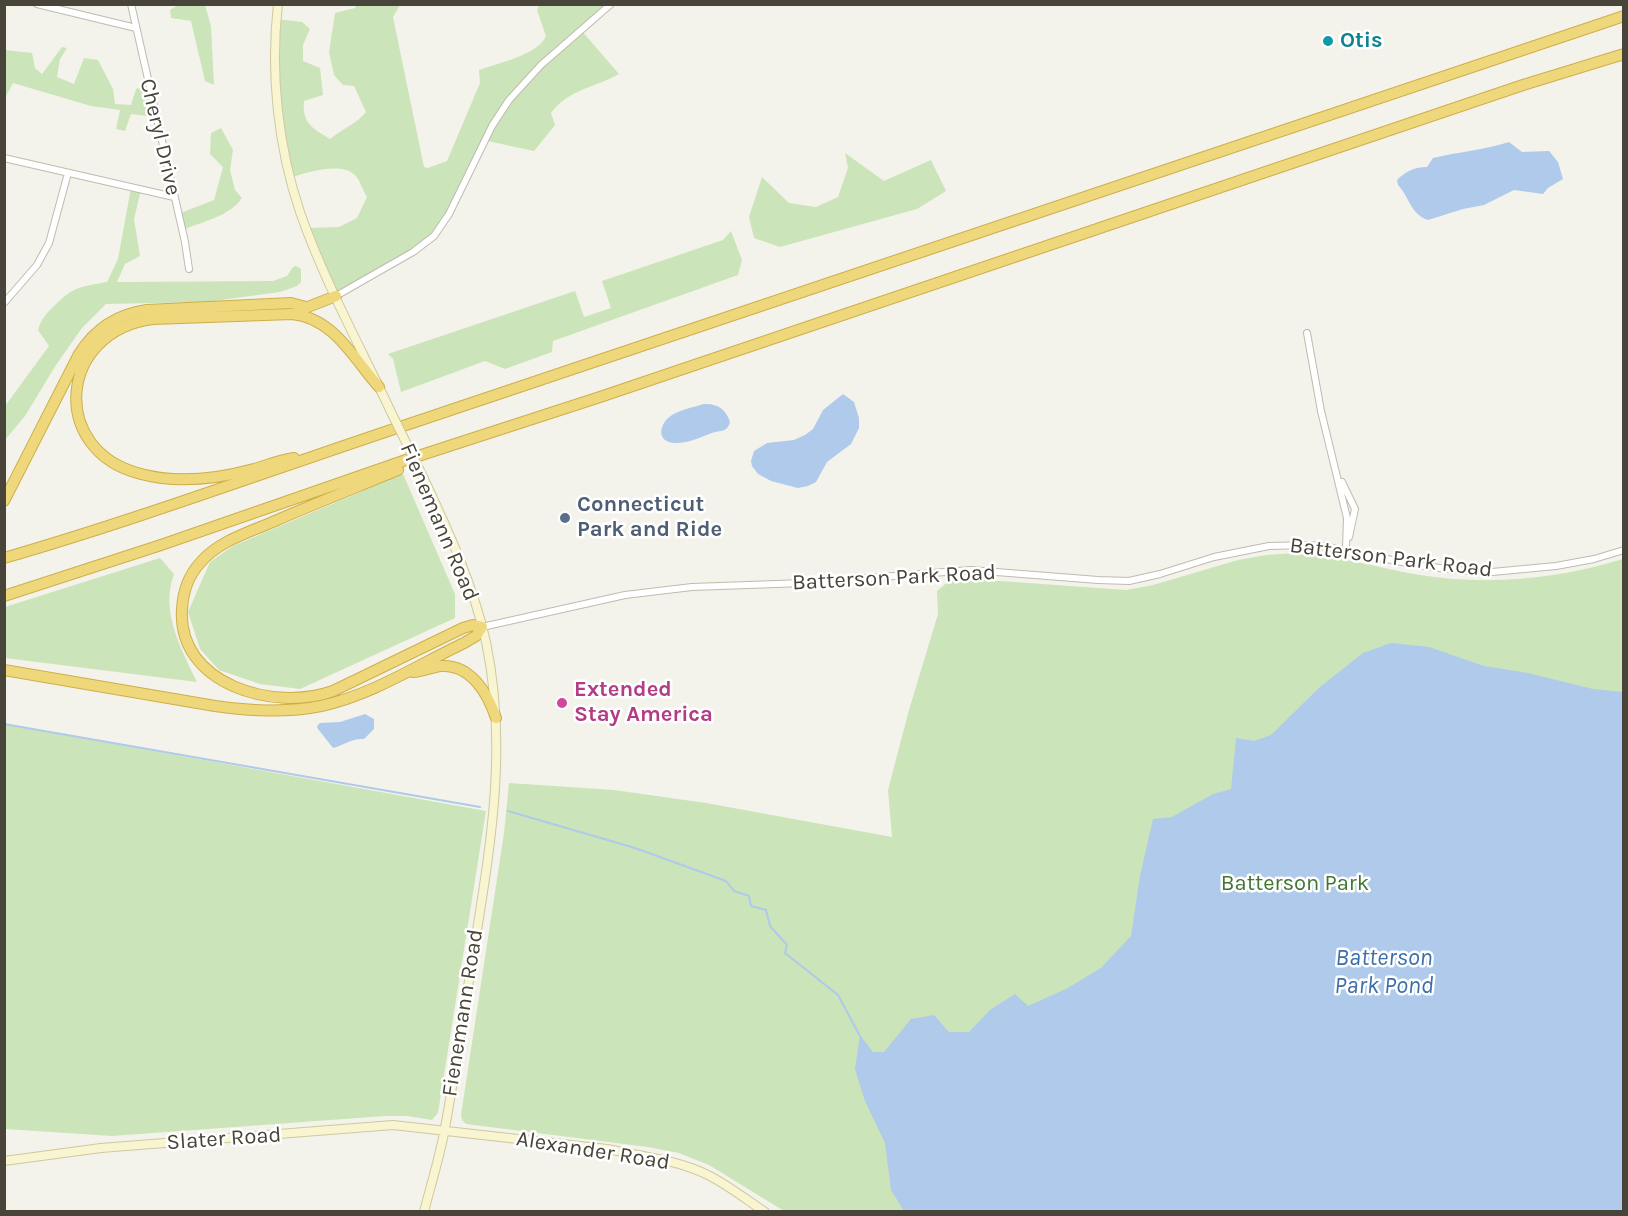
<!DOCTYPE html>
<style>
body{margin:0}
#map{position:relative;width:1628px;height:1216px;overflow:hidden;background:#f4f3eb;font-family:Karla,sans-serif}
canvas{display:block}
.frame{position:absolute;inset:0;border:6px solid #48443a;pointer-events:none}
</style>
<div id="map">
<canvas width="1628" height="1216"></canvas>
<div class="frame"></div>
</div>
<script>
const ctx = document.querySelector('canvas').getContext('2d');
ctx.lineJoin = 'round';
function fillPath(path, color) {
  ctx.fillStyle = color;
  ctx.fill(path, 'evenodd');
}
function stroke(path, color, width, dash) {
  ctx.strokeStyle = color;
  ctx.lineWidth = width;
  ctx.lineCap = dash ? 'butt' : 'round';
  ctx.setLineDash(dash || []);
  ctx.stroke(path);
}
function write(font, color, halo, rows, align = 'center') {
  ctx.font = font + ' Karla,sans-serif';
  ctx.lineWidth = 5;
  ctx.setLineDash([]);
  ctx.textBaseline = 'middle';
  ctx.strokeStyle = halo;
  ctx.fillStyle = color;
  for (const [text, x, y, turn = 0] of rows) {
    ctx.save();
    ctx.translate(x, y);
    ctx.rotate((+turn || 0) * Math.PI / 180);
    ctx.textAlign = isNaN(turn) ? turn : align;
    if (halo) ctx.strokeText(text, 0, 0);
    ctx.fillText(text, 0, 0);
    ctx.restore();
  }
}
fillPath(new Path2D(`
 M 178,5 L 205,5 L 211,26 L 214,85 L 205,81 L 191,21 L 171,18 L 170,10 Z
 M 356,5 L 400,5 L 393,17 L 424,167 L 428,168 L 447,161 L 480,83 L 479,70 C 498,63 538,55 546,36 L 537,10 L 539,5 L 611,5 L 581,30 L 619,74 C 594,88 569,89 551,113 L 555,125 L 534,151 L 483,140 L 445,218 L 428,240 L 336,296 L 306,228 L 339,227 L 357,218 L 367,197 C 363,191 360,180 355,175 C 341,161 305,173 289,178 L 281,140 L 276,19 L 302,22 L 310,29 L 303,45 L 303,61 L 320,68 L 323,95 L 304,101 C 302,123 312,128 330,139 C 342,129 356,124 366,112 L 354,86 L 343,85 L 334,75 L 329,52 L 335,13 L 355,8 Z
 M 62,47 L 67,48 L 60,59 L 57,77 L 74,84 L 84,58 L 98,60 L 113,89 L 115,104 L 131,105 L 136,89 L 149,85 L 156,117 L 131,114 L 125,131 L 116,129 L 120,110 L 91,106 L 13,83 L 5,98 L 5,50 L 32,53 L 35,68 L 42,74 Z
 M 221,128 L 233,150 L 230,170 L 235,190 L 242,198 C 230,216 202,222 182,230 L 178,214 L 214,200 L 223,167 L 210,154 L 211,133 Z
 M 845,153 L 884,181 L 931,160 L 946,191 L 917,209 L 780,247 L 754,238 L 749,217 L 762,177 L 789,203 L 816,207 L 838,197 L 848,168 Z
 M 131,188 L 141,190 L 134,219 L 140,256 L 125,264 L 117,282 L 273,281 L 287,276 L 293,267 L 296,266 L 301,269 L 301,282 L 297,286 L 280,292 L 206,302 L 106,304 L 82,328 L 56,365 L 25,416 L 5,440 L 5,406 L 49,346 L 38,330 C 41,319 46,314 54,306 C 74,286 80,287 107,282 L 118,259 Z
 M 731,231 L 742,260 L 738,275 L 553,341 L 552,352 L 505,369 L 485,361 L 401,392 L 393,359 L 388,354 L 575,291 L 584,317 L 611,308 L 602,281 L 723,240 Z
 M 403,474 L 455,594 L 455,618 L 300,689 L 260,684 L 219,670 L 200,649 L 188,612 L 210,562 L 233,546 Z
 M 1295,553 C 1338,555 1378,568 1420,575 C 1488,586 1558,579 1623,559 L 1623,1211 L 784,1211 L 709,1165 L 679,1153 L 648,1147 L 466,1124 L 462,1120 L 461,1115 L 504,833 L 509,783 L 614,790 L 706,803 L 892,837 L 888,790 L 909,710 L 938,614 L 937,591 L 950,580 L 972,579 L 1126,590 L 1153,585 L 1238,560 L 1266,555 Z
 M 160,558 L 174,574 C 160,611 181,649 197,682 L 5,658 L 5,607 Z
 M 4,724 L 486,811 L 438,1113 L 432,1120 L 407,1116 L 385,1116 L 112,1136 L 5,1129 Z`), '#cbe4b9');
fillPath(new Path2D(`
 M 1509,142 L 1522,152 L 1549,151 L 1558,162 L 1563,179 L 1548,188 L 1543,194 L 1514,190 L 1484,205 L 1463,209 L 1428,220 C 1410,214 1409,196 1398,185 L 1397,180 C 1406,171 1415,167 1427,167 L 1433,158 C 1458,152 1484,150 1509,142 Z
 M 843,394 L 854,402 L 859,418 L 859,428 L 851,444 L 827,462 L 816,482 L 808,486 L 798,488 L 771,481 L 758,474 L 752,466 L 751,461 L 754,451 L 767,443 L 794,440 L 805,435 L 813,429 L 823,410 Z
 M 704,404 C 717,403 726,409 730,422 C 727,433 721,430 712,433 C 701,437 689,443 676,443 C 655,443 659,423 672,415 C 682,409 694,407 704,404 Z
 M 1391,643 L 1429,647 L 1484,666 L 1528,673 L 1593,689 L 1623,692 L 1623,1211 L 904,1211 L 891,1190 L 885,1143 L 865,1101 L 855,1069 L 860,1035 L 873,1052 L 884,1052 L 911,1019 L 934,1015 L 949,1032 L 969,1032 L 990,1010 L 1015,994 L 1028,1006 L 1066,989 L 1101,968 L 1131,936 L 1140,876 L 1153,819 L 1172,817 L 1213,794 L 1231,789 L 1236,738 L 1254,741 L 1271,735 L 1320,687 L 1363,653 Z
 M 365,714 L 374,719 L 374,729 L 364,739 C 352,738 344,745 333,748 L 318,729 L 317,726 L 320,723 L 340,722 Z`), '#afcaea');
stroke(new Path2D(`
 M 4,724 L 480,807
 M 508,811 L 635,848 L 726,881 L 734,891 L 749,896 L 751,906 L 766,910 L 770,926 L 787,945 L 785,953 L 838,995 L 861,1038`), '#afcaea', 2);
const street = new Path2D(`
 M 37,4 L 136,28
 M 131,4 L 185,242 L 189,269
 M 4,158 L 174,197
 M 336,296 L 413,252 L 434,236 L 449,214 L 492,126 L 509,100 L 541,65 L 611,4
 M 4,303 L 37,265 L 49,243 L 68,173
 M 1307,333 L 1321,411 L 1347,518 L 1346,549
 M 1342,482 L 1355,509 L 1349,537
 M 482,627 L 625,595 L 692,587 L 804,583 L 971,570 L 1098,580 L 1129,581 L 1160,574 L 1214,557 L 1269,546 L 1310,545 L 1327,547 L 1417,565 L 1455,570 L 1492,572 L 1556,566 L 1594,559 L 1624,550`);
const secondary = new Path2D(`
 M 278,4 C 270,73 278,147 300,212 C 324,281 360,346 391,412
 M 423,477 C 448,530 473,584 486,642 C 509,752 489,853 472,962 C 463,1017 455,1073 445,1128 C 440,1156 431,1184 424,1212
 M 4,1161 L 101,1148 L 393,1125 L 607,1149 C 641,1156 679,1160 710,1176 C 729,1186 747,1200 765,1212`);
const highway = new Path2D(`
 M 300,310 L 336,296
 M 294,458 C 280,460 268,465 254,469 C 217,479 178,484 141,474 C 48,451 58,331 153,319 L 292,314 C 334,318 354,359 379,387
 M 4,501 L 79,354 C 95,329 117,314 147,310 L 291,303 L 306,307
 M 4,558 C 142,518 276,468 412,423 C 816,290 1220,153 1624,16
 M 4,596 L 161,545 L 406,460 L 600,397 L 1523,85 L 1624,54
 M 4,670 L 215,706 C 250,711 287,713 321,706 C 372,695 418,665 464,643 L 476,636 L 482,627 L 473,625 L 463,628 L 333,691 C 275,712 177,685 182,609 C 183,592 189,575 200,563 C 218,541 250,532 275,521 C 316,503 357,487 398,470
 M 413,672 C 423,671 432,667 441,666 C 471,664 488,694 496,718`);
stroke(street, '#bfbbaf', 8);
stroke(secondary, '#cfc8a0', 10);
stroke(highway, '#ceae4c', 12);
stroke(street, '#fff', 6);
stroke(secondary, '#f9f5d0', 8);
stroke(highway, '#efd77b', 10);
const secondaryBridge = new Path2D(`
 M 391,412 L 423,477`);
stroke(secondaryBridge, '#cfc8a0', 10, []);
stroke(secondaryBridge, '#f9f5d0', 8);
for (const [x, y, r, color] of [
 [1328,41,6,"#0f9aa8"],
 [565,518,6,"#5c6f8a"],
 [562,703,6,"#d1479c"]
]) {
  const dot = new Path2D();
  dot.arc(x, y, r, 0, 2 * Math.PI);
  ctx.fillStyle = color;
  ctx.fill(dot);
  stroke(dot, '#fff', 2);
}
write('bold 22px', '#0d838f', '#fff', [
 ["Otis",1340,41]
], 'left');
write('22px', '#48443a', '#fff', [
 ["Cheryl Drive",160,137,77],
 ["Fienemann Road",439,522,67],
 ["Batterson Park Road",1391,558,7],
 ["Batterson Park Road",894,578,-3],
 ["Fienemann Road",463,1013,-81],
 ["Slater Road",224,1139,-4],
 ["Alexander Road",593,1151,9]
]);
write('bold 22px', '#4e5e75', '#fff', [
 ["Connecticut",577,505],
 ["Park and Ride",577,530]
], 'left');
write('bold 22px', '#b23c85', '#fff', [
 ["Extended",574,690],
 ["Stay America",574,715]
], 'left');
write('22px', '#437432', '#fff', [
 ["Batterson Park",1295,884]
]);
write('italic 24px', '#3d6ea9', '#fff', [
 ["Batterson",1384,958],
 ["Park Pond",1384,986]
]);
</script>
